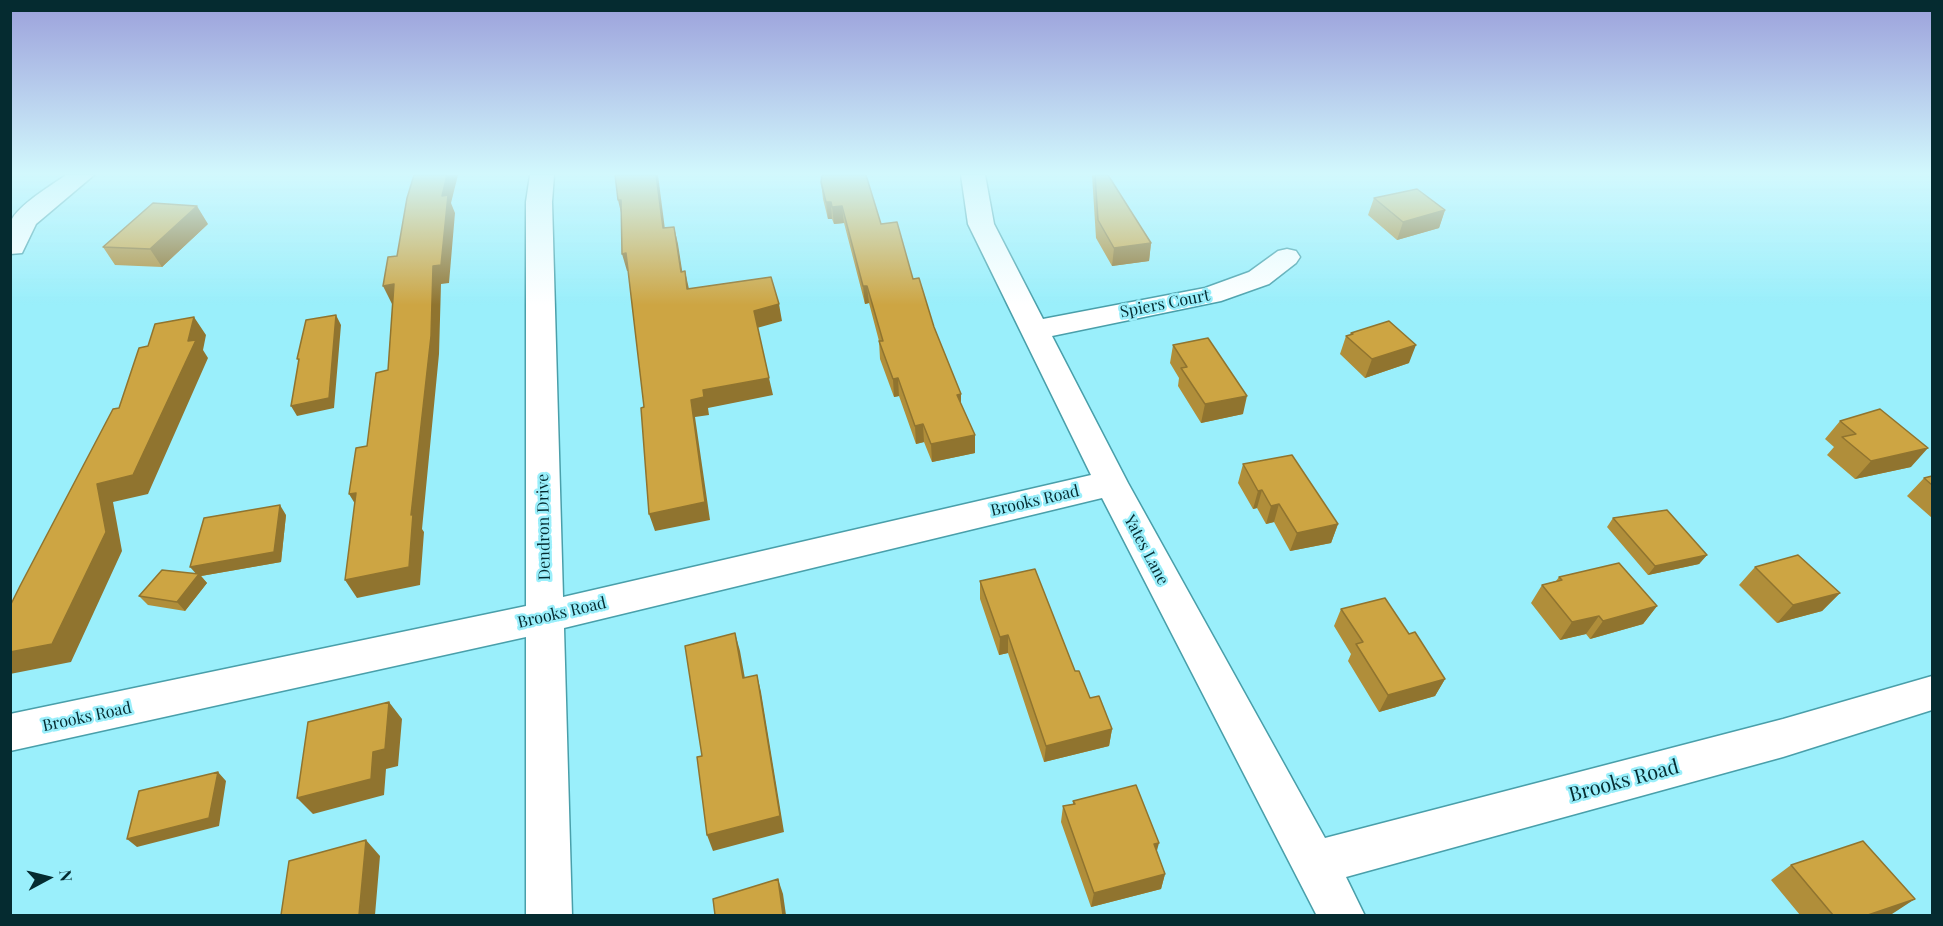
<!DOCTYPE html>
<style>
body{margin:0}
#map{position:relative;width:1943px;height:926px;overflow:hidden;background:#9aeffb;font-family:"Playfair Display",serif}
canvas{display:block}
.frame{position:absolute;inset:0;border:12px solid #052b30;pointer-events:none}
.north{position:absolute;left:18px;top:848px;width:60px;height:60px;-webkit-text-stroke:4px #9aeffb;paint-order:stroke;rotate:83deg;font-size:16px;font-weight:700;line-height:24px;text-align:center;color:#052b30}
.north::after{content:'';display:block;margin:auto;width:21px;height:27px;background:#052b30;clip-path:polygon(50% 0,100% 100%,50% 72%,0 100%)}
</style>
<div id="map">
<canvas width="1943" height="926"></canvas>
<div class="frame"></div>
<div class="north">N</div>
</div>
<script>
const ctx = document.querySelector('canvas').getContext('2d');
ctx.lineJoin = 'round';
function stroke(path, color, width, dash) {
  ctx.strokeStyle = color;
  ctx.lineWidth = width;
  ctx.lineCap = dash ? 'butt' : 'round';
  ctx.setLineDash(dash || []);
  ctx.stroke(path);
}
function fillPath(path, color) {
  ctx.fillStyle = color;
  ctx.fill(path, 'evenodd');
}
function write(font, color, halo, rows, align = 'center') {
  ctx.font = font + ' "Playfair Display",serif';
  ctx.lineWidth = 5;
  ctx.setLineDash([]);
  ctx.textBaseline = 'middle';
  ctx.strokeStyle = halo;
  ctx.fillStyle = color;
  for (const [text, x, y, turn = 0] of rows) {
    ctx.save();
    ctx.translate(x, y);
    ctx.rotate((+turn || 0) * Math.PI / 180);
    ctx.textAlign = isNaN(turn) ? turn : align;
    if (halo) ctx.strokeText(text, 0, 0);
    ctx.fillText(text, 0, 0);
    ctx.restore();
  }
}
const minor = new Path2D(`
 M 66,175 L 94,175 L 36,224 L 22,253 L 10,254 C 10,245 8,230 11,221 C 18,205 52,185 66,175 Z
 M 530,175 L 554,175 L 552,202 L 563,597 L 1091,475 L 968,224 L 961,175 L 985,175 L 994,224 L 1043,319 L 1205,288 L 1249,272 L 1278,251 L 1287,249 L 1296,251 L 1300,257 L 1296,263 L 1269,284 L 1221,301 L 1052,336 L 1128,483 L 1325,838 L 1783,719 L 1932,676 L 1932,710 L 1783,757 L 1346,877 L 1365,916 L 1317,916 L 1102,498 L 564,628 L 572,916 L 526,916 L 526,637 L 10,751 L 10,714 L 526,606 L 526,202 Z`);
stroke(minor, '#499faa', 3);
fillPath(minor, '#fff');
fillPath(new Path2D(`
 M 1092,175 L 1108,175 L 1151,243 L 1149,261 L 1112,266 L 1096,238 Z
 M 821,182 L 881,224 L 913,279 L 934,327 L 961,394 L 961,404 L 975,435 L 975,453 L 932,462 L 924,442 L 916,444 L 899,396 L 894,397 L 880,359 L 879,341 L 869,303 L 865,304 L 844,223 L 834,224 L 832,219 L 828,219 L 823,199 Z
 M 1374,198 L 1445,210 L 1439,228 L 1397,240 L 1368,215 Z
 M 208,224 L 162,267 L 115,265 L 103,247 Z
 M 1351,333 L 1409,363 L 1365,378 L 1340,354 L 1346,336 L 1350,335 Z
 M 1173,345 L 1243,414 L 1201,423 L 1178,386 L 1179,378 L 1170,363 Z
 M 1840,421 L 1911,467 L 1855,479 L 1827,455 L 1834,447 L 1825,439 Z
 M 1243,464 L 1338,524 L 1331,543 L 1290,551 L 1274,522 L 1266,524 L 1257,508 L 1253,509 L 1238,483 Z
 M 1932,476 L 1932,518 L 1907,496 L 1924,478 Z
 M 286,515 L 281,562 L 201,576 L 207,583 L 185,611 L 148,605 L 139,596 L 196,574 Z
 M 1613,518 L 1707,555 L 1699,564 L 1648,575 L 1607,527 Z
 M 1755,567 L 1840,593 L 1822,611 L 1777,623 L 1739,585 Z
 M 1559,577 L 1657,606 L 1643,624 L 1590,639 L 1586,634 L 1560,640 L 1531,603 L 1542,585 L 1556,581 Z
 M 980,581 L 1075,671 L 1090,698 L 1112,729 L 1109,746 L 1044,762 L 1008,653 L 999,655 L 980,599 Z
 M 1341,609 L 1445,679 L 1435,696 L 1379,712 L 1348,661 L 1351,654 L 1334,626 Z
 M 1073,801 L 1157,852 L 1165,874 L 1161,889 L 1091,907 L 1061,822 L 1063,806 L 1073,804 Z
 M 1791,865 L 1892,914 L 1887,915 L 1800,915 L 1771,880 Z`), '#b08e3a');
fillPath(new Path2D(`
 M 447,175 L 458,175 L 451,203 L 455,213 L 449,283 L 441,284 L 439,354 L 422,529 L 424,532 L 420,585 L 357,598 L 345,580 L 411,515 L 433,266 L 442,196 Z
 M 656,175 L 658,175 L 667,245 L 663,228 Z
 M 618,200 L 621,200 L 622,217 Z
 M 826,202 L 831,202 L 832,219 L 828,219 Z
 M 197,206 L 208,224 L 162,267 L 150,249 Z
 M 842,206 L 844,223 L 834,224 L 832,207 Z
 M 1445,210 L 1439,228 L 1397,240 L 1403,222 Z
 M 674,227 L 678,244 L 685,289 L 681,272 Z
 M 1151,243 L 1149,261 L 1112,266 L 1114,248 Z
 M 626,253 L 631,270 L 627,271 L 622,254 Z
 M 685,271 L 689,289 L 687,289 Z
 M 394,284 L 403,302 L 392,304 L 383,286 Z
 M 863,286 L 867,286 L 869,303 L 865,304 Z
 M 779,304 L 782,321 L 757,328 L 754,311 Z
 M 336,315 L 341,325 L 334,408 L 297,416 L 291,406 Z
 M 194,317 L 206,335 L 203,350 L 208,358 L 148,494 L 113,502 L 122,551 L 71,662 L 10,674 L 10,652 L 97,484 L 188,341 Z
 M 1416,345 L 1409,363 L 1365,378 L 1372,359 Z
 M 769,378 L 773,395 L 708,408 L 709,415 L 695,417 L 710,520 L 655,531 L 649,514 L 691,400 L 703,390 Z
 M 898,378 L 899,396 L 894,397 L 893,379 Z
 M 961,394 L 961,412 L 957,395 Z
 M 1247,396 L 1243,414 L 1201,423 L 1205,404 Z
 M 923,424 L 924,442 L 916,444 L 915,426 Z
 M 975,435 L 975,453 L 932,462 L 931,444 Z
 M 1928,448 L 1911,467 L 1855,479 L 1871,461 Z
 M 1262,490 L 1257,508 L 1253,509 L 1258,491 Z
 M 356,493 L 360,512 L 349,494 Z
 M 1279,504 L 1274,522 L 1266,524 L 1271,506 Z
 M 280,505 L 286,515 L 281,562 L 201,576 L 207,583 L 185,611 L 177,602 L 198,576 L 190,567 Z
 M 1338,524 L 1331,543 L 1290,551 L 1297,533 Z
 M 1707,555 L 1699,564 L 1648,575 L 1655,566 Z
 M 1840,593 L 1822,611 L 1777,623 L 1793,605 Z
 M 1657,606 L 1643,624 L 1590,639 L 1603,621 Z
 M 1599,616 L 1586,634 L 1560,640 L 1572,622 Z
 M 735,633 L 740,651 L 748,695 L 743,678 Z
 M 1008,635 L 1008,653 L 999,655 L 1000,637 Z
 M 757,675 L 761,692 L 784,832 L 713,851 L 707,835 Z
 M 1445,679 L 1435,696 L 1379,712 L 1388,695 Z
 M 389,702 L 402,719 L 398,766 L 386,769 L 384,795 L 313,814 L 297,798 L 373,752 Z
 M 1112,729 L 1109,746 L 1044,762 L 1046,746 Z
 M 218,772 L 226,781 L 219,826 L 137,847 L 127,839 Z
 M 366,840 L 380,856 L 375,915 L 359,915 Z
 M 1159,843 L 1155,858 L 1154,844 Z
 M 1165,874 L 1161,889 L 1091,907 L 1094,893 Z
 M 778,879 L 783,894 L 786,915 L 783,915 Z
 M 1915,899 L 1892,914 L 1887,915 L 1868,915 Z`), '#90742f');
const building = new Path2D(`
 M 414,175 L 447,175 L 442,196 L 448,195 L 441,265 L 433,266 L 431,336 L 411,515 L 413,514 L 409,567 L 345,580 L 356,493 L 349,494 L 356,448 L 367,446 L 376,373 L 388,370 L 394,284 L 383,286 L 388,257 L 397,256 L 407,198 Z
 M 615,175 L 656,175 L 663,228 L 674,227 L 681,272 L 685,271 L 687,289 L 771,277 L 779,304 L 754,311 L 769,378 L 703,390 L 704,397 L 691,400 L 705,502 L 649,514 L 641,408 L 644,407 L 626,253 L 622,254 L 621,200 L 618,200 Z
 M 822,175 L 866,175 L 881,224 L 897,222 L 913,279 L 919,278 L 934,327 L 961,394 L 957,395 L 975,435 L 931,444 L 923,424 L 915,426 L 898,378 L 893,379 L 879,341 L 883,341 L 867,286 L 863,286 L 842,206 L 832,207 L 831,202 L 826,202 L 821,182 Z
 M 1095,175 L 1108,175 L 1151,243 L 1114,248 L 1098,220 Z
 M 1417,189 L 1445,210 L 1403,222 L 1374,198 Z
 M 153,203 L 197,206 L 150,249 L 103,247 Z
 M 336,315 L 329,398 L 291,406 L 299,359 L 297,359 L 306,320 Z
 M 194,317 L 188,341 L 196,340 L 133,475 L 97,484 L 106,532 L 52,644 L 10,652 L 10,606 L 20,586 L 113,409 L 119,408 L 139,348 L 148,346 L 155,324 Z
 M 1389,321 L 1416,345 L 1372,359 L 1346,336 L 1353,334 L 1351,333 Z
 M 1208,338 L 1247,396 L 1205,404 L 1181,368 L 1187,367 L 1173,345 Z
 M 1880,409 L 1928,448 L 1871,461 L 1842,437 L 1856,434 L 1840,421 Z
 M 1292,455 L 1338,524 L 1297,533 L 1279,504 L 1271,506 L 1262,490 L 1258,491 L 1243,464 Z
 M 1932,476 L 1932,485 L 1924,478 Z
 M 280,505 L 274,552 L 190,567 L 204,518 Z
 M 1667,510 L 1707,555 L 1655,566 L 1613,518 Z
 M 1798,555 L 1840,593 L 1793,605 L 1755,567 Z
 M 1619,563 L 1657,606 L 1603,621 L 1599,616 L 1572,622 L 1542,585 L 1562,580 L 1559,577 Z
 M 1035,569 L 1075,671 L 1079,671 L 1090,698 L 1099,696 L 1112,729 L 1046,746 L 1008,635 L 1000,637 L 980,581 Z
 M 162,570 L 199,574 L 177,602 L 139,596 Z
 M 1385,598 L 1409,634 L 1415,632 L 1445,679 L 1388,695 L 1356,644 L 1363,642 L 1341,609 Z
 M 735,633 L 743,678 L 757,675 L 780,816 L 707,835 L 697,757 L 702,756 L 685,646 Z
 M 389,702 L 385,749 L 373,752 L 371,779 L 297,798 L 308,722 Z
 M 218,772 L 209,818 L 127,839 L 139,791 Z
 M 1136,785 L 1159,843 L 1154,844 L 1165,874 L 1094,893 L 1063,806 L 1075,804 L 1073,801 Z
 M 366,840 L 359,915 L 281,915 L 289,861 Z
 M 1863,841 L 1915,899 L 1868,915 L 1833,915 L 1791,865 Z
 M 778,879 L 783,915 L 715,915 L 713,899 Z`);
fillPath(building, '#cda543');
stroke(building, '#90742f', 1.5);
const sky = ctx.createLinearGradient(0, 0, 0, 305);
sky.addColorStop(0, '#9ba0db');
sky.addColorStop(0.57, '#d2f8fd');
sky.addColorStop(1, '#d2f8fd00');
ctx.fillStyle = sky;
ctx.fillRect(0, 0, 1943, 305);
write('16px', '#052b30', '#9aeffb', [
 ["Spiers Court",1165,304,-11],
 ["Brooks Road",1035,501,-13],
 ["Dendron Drive",544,527,-91],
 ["Yates Lane",1146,550,62],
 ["Brooks Road",562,613,-13],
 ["Brooks Road",87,717,-12]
]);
write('20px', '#052b30', '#9aeffb', [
 ["Brooks Road",1624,781,-15]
]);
</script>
